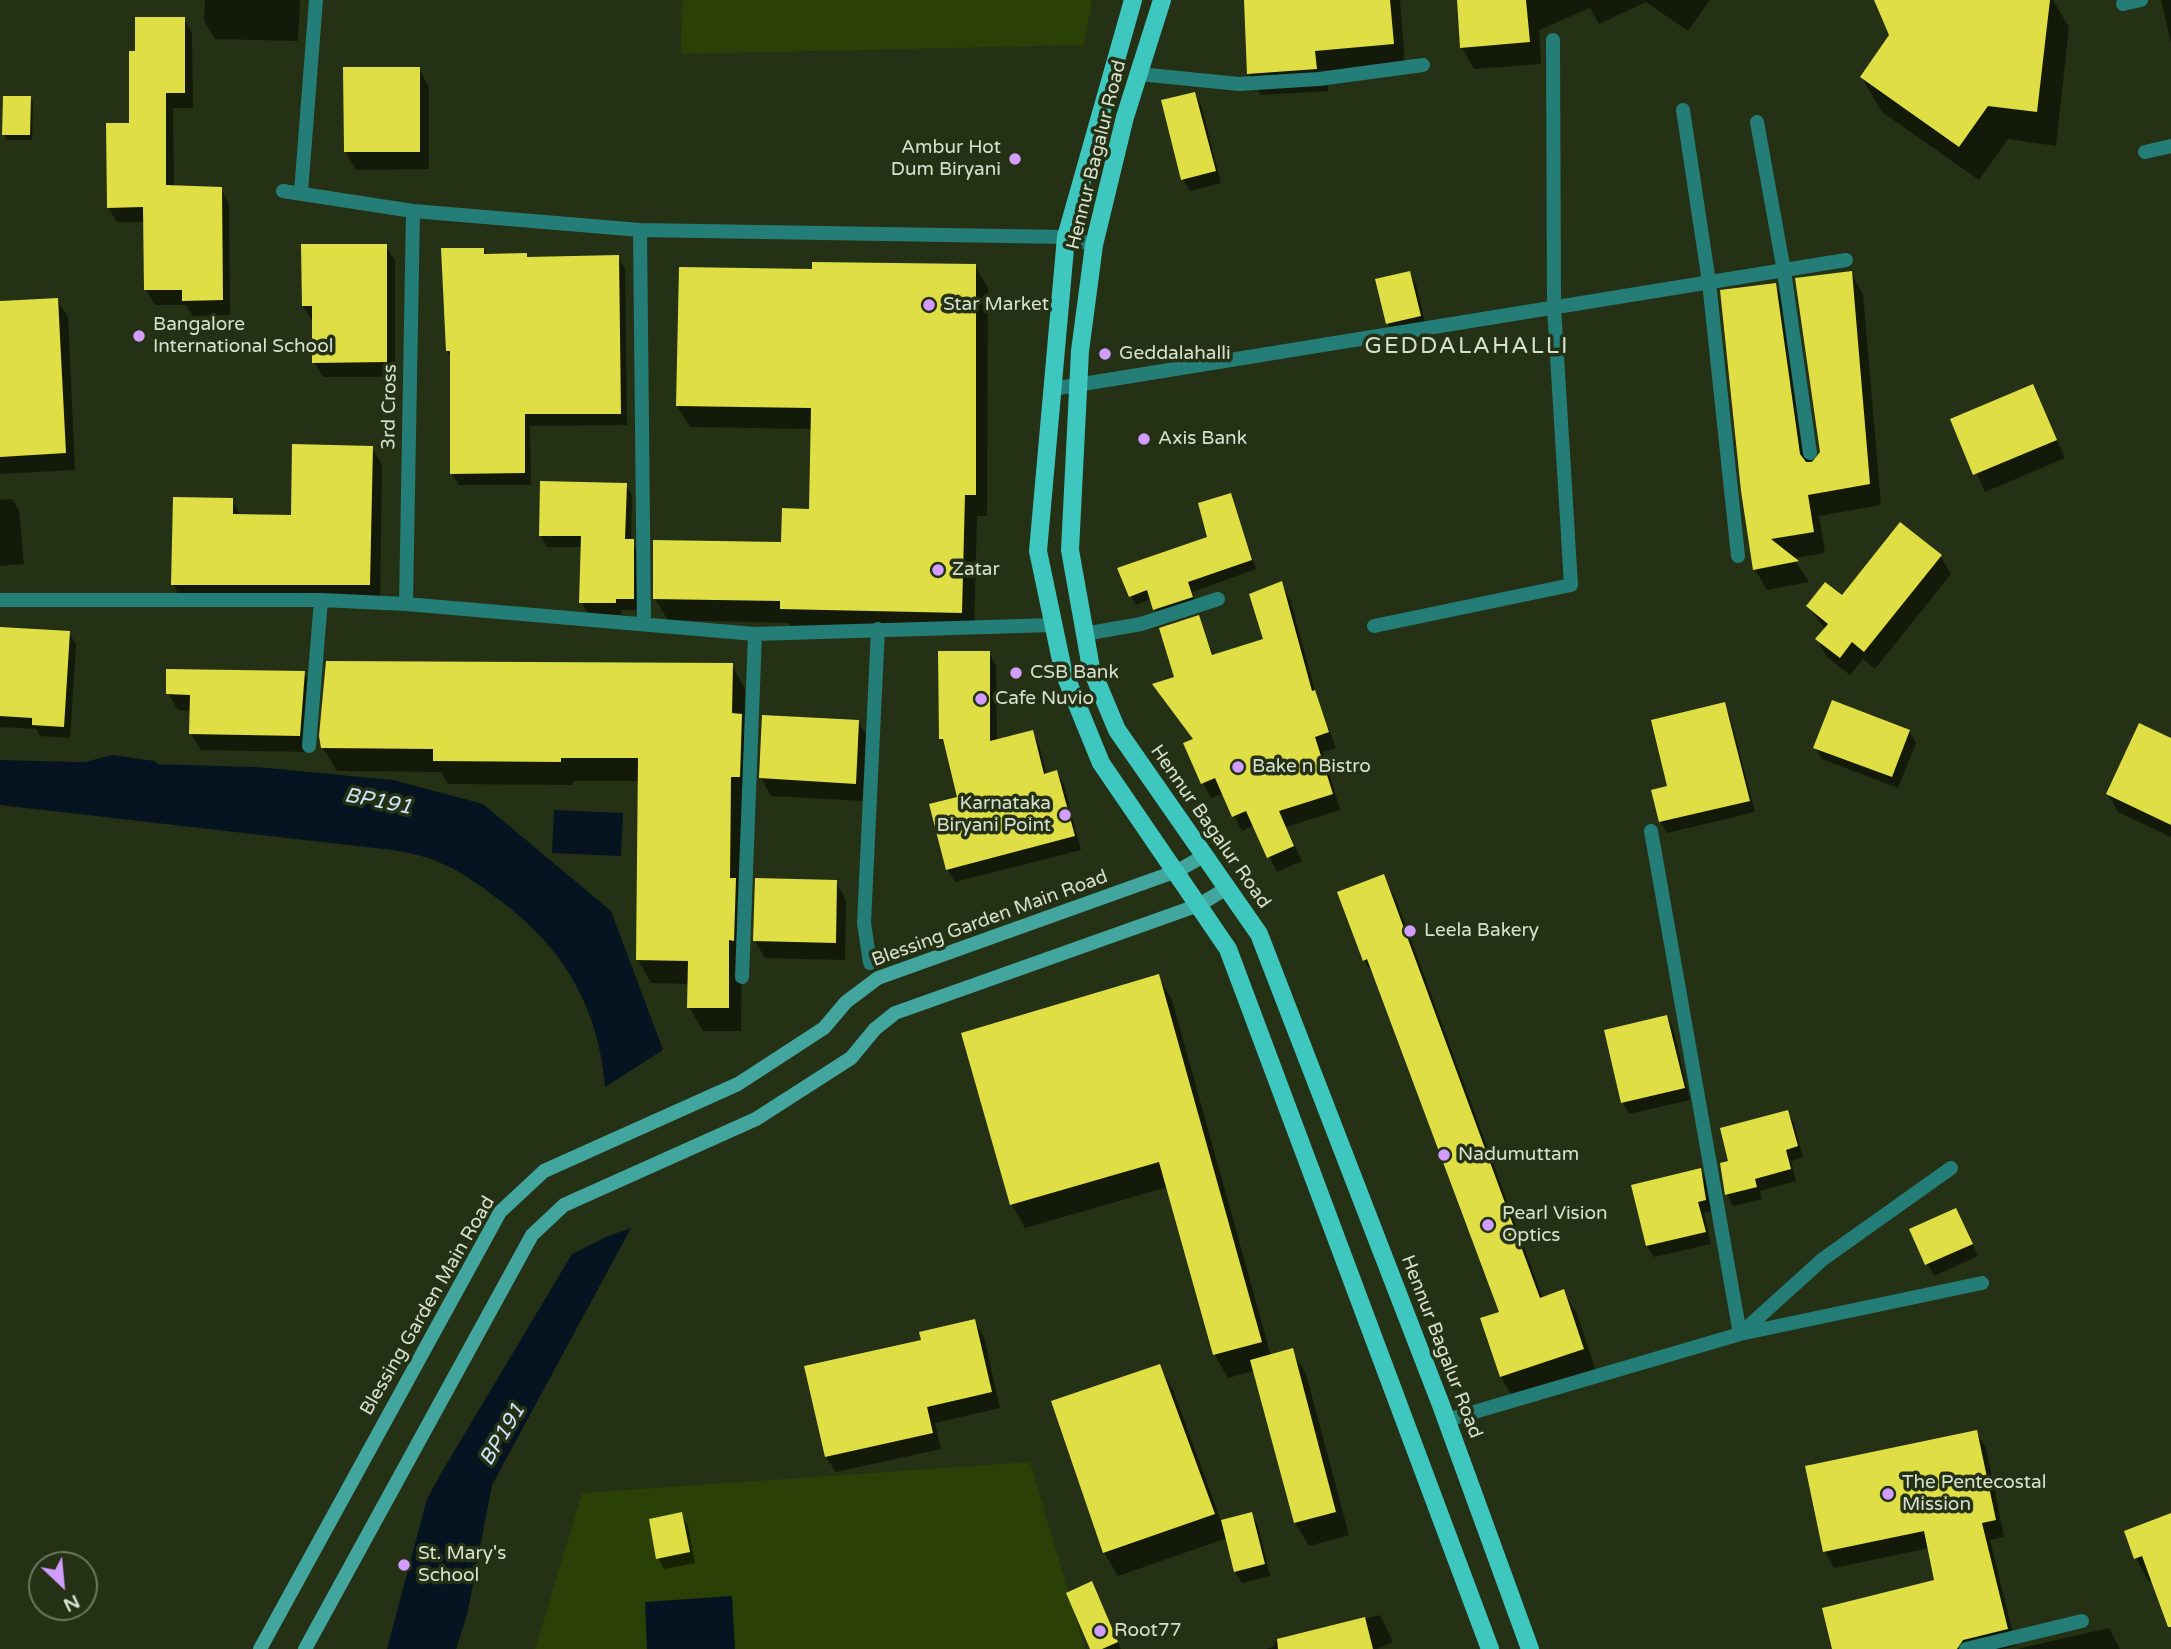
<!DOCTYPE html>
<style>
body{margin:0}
#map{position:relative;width:2171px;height:1649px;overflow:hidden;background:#243114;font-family:"Varela Round",sans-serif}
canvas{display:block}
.north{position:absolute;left:28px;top:1551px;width:70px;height:70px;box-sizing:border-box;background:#243114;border:2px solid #6c775f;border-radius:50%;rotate:154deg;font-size:19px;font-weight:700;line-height:28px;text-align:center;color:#d7e0cf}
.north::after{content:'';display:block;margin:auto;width:24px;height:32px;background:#d29dfd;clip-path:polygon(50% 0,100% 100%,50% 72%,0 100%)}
</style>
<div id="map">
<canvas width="2171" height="1649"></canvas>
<div class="north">N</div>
</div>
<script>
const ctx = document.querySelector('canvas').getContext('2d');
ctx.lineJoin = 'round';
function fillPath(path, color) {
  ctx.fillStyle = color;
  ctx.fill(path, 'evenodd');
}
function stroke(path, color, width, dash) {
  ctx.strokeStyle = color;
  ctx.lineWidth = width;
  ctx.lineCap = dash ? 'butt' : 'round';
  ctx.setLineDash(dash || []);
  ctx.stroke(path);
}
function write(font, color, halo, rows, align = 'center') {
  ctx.font = font + ' "Varela Round",sans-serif';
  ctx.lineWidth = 7;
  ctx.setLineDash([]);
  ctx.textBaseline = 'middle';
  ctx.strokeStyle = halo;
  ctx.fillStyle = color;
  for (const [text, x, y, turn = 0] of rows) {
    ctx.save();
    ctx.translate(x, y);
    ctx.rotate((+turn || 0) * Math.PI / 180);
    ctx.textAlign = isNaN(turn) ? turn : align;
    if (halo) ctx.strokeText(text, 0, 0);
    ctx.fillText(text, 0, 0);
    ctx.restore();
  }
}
fillPath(new Path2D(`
 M 682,0 L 1092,0 L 1084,45 L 681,54 Z
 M 1030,1462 L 1085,1649 L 535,1649 L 582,1493 Z`), '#2b4007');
fillPath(new Path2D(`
 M 0,760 L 256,767 L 393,780 L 483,804 L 611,911 L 663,1050 L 605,1087 C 599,1008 564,949 502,902 C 464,873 441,857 392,850 L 0,805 Z
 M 554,810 L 623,813 L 621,856 L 552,853 Z
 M 631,1228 L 492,1485 L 467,1615 L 456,1649 L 387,1649 L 427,1499 L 440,1475 L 572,1254 L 608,1236 Z
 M 732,1596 L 735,1649 L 647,1649 L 645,1602 Z`), '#061320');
fillPath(new Path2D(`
 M 205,0 L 300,0 L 298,41 L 215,39 L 204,21 Z
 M 1246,0 L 1400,0 L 1405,66 L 1327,72 L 1328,91 L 1261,95 L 1249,73 Z
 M 1458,0 L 1710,0 L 1688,31 L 1646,2 L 1599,24 L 1590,8 L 1539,30 L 1541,64 L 1474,69 L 1462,48 Z
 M 1876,0 L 2053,0 L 2069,27 L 2056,146 L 2008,139 L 1979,180 L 1882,112 L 1862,78 L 1891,35 Z
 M 2161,0 L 2171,0 L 2171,43 Z
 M 184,18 L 192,34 L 193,108 L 173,108 L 174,187 L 221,189 L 229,204 L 230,315 L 193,316 L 186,305 L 155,305 L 146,290 L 145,222 L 117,222 L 108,207 L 131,125 L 137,52 Z
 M 419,69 L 429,87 L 429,169 L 356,170 L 346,152 Z
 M 1194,94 L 1201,105 L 1221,183 L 1190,191 L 1183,179 Z
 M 30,98 L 33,103 L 32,140 L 7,140 L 4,135 Z
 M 386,246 L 395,261 L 395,377 L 323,377 L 314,362 L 312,321 L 303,306 Z
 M 483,249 L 487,255 L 526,255 L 528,258 L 618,257 L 625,269 L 627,425 L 530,426 L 531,485 L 459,485 L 452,473 L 452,359 L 447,351 Z
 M 975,266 L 988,288 L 987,516 L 977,516 L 974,635 L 794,631 L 789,623 L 668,620 L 655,599 L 783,544 L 810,510 L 812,429 L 690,427 L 677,406 L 814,270 Z
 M 1409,273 L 1416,284 L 1426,327 L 1395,335 L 1388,324 L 1377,280 Z
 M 1851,273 L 1863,294 L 1881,505 L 1819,516 L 1825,553 L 1793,558 L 1809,582 L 1767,590 L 1755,569 L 1775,285 L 1787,307 L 1810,464 L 1813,464 L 1821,452 Z
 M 57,300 L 68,317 L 75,470 L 0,474 L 0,302 Z
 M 2032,386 L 2065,458 L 1985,492 L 1952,420 Z
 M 372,448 L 382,465 L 380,602 L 183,602 L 173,584 L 232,500 L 241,516 L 292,516 Z
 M 626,485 L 632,496 L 631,541 L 639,553 L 640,610 L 621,610 L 621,615 L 588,614 L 581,602 L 582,547 L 547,547 L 540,535 Z
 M 1230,495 L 1256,569 L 1192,592 L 1197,606 L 1160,618 L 1151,599 L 1136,605 L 1131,596 L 1209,538 Z
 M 12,499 L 19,510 L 24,564 L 0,566 L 0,500 Z
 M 1901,524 L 1941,557 L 1951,574 L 1875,669 L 1863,659 L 1850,675 L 1827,657 L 1817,639 L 1825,629 L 1808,606 L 1842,598 Z
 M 1281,584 L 1290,599 L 1317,698 L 1336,748 L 1323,752 L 1340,810 L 1286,827 L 1302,861 L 1277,872 L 1254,825 L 1242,831 L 1223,793 L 1211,798 L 1203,783 L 1194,740 L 1155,685 L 1176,678 L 1198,617 L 1214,656 L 1265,640 Z
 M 0,629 L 69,633 L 76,644 L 70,738 L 40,736 L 36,729 L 0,727 Z
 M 989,653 L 996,666 L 997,741 L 1032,732 L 1039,745 L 1047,775 L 1057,772 L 1064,785 L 1081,850 L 955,882 L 947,869 L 960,798 L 947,750 L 941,738 Z
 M 732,665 L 745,689 L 741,1031 L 703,1031 L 689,1007 L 689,984 L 651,983 L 638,960 L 640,781 L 573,781 L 573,785 L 448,784 L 441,772 L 337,771 L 323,748 Z
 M 304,673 L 314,689 L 309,752 L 201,750 L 191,734 L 192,711 L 178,710 L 168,693 Z
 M 1724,704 L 1730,716 L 1755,812 L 1667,833 L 1660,822 L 1653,791 L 1669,788 Z
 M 858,722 L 869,739 L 865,801 L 771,796 L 761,778 Z
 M 1909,731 L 1916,743 L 1898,788 L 1822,759 L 1815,747 Z
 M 2171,740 L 2171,837 L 2118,812 L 2108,794 Z
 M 1383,877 L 1396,899 L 1543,1299 L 1564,1292 L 1577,1314 L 1596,1371 L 1514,1399 L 1501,1377 L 1482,1319 L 1501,1313 L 1377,982 L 1364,960 Z
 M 836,882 L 846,900 L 845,960 L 765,958 L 755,941 Z
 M 1158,976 L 1172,1000 L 1271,1356 L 1292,1351 L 1306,1374 L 1349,1535 L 1309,1546 L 1295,1523 L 1254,1371 L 1228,1378 L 1215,1355 L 1168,1187 L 1025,1228 L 1012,1205 L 963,1034 Z
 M 1667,1017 L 1673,1028 L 1690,1100 L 1629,1114 L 1623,1103 Z
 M 1787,1112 L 1794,1123 L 1803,1158 L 1791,1161 L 1796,1181 L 1760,1191 L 1762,1199 L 1733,1206 L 1727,1194 L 1730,1162 Z
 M 1700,1170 L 1707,1181 L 1712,1211 L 1704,1213 L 1711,1244 L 1654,1257 L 1647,1246 Z
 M 1962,1222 L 1978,1256 L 1934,1276 L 1911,1230 Z
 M 974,1321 L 984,1337 L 1000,1408 L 935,1423 L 941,1449 L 836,1472 L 826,1457 L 923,1341 Z
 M 1159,1366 L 1173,1390 L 1221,1521 L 1251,1514 L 1258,1525 L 1270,1576 L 1242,1583 L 1235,1572 L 1227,1538 L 1118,1576 L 1104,1552 Z
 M 1976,1432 L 1986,1448 L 2004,1537 L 1990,1540 L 2016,1646 L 2002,1649 L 1834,1649 L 1936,1581 L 1929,1548 L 1834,1568 L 1825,1551 Z
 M 681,1514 L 688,1526 L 695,1563 L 664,1569 L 658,1558 Z
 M 2171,1515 L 2171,1624 L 2152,1580 L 2149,1582 L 2136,1558 L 2126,1532 Z
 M 1098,1595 L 1121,1649 L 1092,1649 Z
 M 1380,1615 L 1393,1642 L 1377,1649 L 1266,1649 L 1275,1646 L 1274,1642 Z
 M 2109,1628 L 2120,1649 L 2017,1649 Z`), '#0007');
stroke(new Path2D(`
 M 89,766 L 113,760 L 153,766`), '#061320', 10);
fillPath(new Path2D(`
 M 1244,0 L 1390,0 L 1394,44 L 1315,51 L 1317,69 L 1247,74 Z
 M 1457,0 L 1526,0 L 1530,42 L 1460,48 Z
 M 1874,0 L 2050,0 L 2037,112 L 1988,106 L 1959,147 L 1860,77 L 1889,35 Z
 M 135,17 L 185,17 L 185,93 L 166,93 L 166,185 L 222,187 L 223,300 L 182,301 L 182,290 L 144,290 L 143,207 L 107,208 L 106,123 L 129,123 L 129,51 L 135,51 Z
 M 343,67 L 420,67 L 420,152 L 344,152 Z
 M 1195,92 L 1216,171 L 1181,180 L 1161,100 Z
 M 3,96 L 31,96 L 30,135 L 2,135 Z
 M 301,244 L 387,244 L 387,362 L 312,363 L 312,306 L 302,306 Z
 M 441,248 L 484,248 L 484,254 L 527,253 L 527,257 L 619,255 L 621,414 L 525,414 L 525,473 L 450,474 L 450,351 L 446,351 Z
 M 812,262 L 976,264 L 976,495 L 965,495 L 962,613 L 780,609 L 780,601 L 653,599 L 653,540 L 781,542 L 782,508 L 809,509 L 811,408 L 676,406 L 679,267 L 812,269 Z
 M 1410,271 L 1421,316 L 1386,324 L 1375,279 Z
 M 1852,271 L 1870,484 L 1808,495 L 1814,532 L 1771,539 L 1799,561 L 1753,570 L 1741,491 L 1720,290 L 1776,283 L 1800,454 L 1806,462 L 1812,462 L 1820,452 L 1795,278 Z
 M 58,298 L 66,453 L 0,457 L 0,301 Z
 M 2033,384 L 2057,440 L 1973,475 L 1950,419 Z
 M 292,444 L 373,446 L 370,585 L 171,585 L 173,497 L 233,498 L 233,514 L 291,515 Z
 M 540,481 L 627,483 L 625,539 L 634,539 L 634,599 L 616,599 L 616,603 L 579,603 L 581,536 L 539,536 Z
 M 1231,493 L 1252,560 L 1188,582 L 1193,597 L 1153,610 L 1147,590 L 1129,597 L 1117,568 L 1207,537 L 1198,503 Z
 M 1900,522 L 1942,555 L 1864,652 L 1852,642 L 1840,658 L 1815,639 L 1828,624 L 1806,606 L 1825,582 L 1842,595 Z
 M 1282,581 L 1312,691 L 1315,690 L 1329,732 L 1315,737 L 1333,794 L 1279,811 L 1294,846 L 1267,858 L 1246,811 L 1232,817 L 1215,778 L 1201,784 L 1183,743 L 1193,739 L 1152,684 L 1174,677 L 1159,628 L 1199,615 L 1212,655 L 1263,639 L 1249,594 Z
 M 0,627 L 70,631 L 64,727 L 32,725 L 32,718 L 0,716 Z
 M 938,651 L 990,651 L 990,741 L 1033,730 L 1044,774 L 1057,770 L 1075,836 L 946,870 L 929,804 L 957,797 L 943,739 L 939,739 Z
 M 326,661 L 733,663 L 732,713 L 742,714 L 740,777 L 731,777 L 730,878 L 736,878 L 734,941 L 729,940 L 729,1008 L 687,1008 L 688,961 L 636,960 L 638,758 L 561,758 L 561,762 L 433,761 L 433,749 L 321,748 L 319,736 Z
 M 166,669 L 305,671 L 300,736 L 189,734 L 190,695 L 166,694 Z
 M 1832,700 L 1910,730 L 1892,777 L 1813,748 Z
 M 1725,702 L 1750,801 L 1659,822 L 1651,790 L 1667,786 L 1651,720 Z
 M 762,715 L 859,720 L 856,784 L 759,778 Z
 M 2139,723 L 2171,738 L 2171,825 L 2106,794 Z
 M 1384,874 L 1540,1298 L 1564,1289 L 1584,1349 L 1500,1377 L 1480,1318 L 1499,1312 L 1367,959 L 1363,961 L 1337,892 Z
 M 755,878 L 837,880 L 836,943 L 753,941 Z
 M 1159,974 L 1262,1342 L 1213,1355 L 1159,1162 L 1010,1205 L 961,1033 Z
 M 1667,1015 L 1685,1088 L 1621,1103 L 1604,1030 Z
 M 1788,1110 L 1798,1146 L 1786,1150 L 1791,1169 L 1755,1179 L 1757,1187 L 1725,1195 L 1720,1163 L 1728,1161 L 1720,1128 Z
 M 1701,1168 L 1706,1200 L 1698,1202 L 1706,1232 L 1646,1246 L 1631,1185 Z
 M 1956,1208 L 1973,1244 L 1925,1265 L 1909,1229 Z
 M 975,1319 L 992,1392 L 927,1407 L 933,1433 L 825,1457 L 804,1366 L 921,1340 L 919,1332 Z
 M 1293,1348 L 1336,1512 L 1294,1523 L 1250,1360 Z
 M 1160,1364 L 1215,1514 L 1103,1553 L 1051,1401 Z
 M 1977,1430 L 1996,1520 L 1982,1523 L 2008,1629 L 1963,1640 L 1957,1649 L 1832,1649 L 1822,1608 L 1934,1580 L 1924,1531 L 1823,1552 L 1805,1466 Z
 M 682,1512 L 690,1552 L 656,1559 L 649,1519 Z
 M 1252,1512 L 1265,1564 L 1234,1572 L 1221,1520 Z
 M 2171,1513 L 2171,1627 L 2168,1627 L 2142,1556 L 2134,1559 L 2124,1531 Z
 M 1092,1581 L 1118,1642 L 1102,1649 L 1090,1649 L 1066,1593 Z
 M 1365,1617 L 1373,1649 L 1278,1649 L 1277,1639 Z`), '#e0de45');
stroke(new Path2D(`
 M 2123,4 L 2141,0
 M 1139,74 L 1239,84 L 1319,79 L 1423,65
 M 1683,110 L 1709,282 L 1738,556
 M 1757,122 L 1784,271 L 1810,453
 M 2145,152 L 2171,146
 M 283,191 L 413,211 L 640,230 L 1066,237 L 1094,245
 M 301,192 L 316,0
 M 640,230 L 644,623
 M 1052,389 L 1846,260
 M 0,600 L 321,600 L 406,604 L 755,634 L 1054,625
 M 406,604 L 413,211
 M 1374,626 L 1571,585 L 1554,307 L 1553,40
 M 1084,634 L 1141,624 L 1218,599
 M 309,746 L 321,600
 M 1651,831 L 1740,1334 L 1982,1283
 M 870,963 L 864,923 L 878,629
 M 742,977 L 755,634
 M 1447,1420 L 1740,1334 L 1823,1259 L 1951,1168
 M 1966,1649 L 2082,1621`), '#257d77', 14);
stroke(new Path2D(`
 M 260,1649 L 500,1212 L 544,1171 L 738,1084 L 824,1028 L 846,1002 L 878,978 L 1177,871 L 1204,856
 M 305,1649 L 532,1235 L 564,1205 L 756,1119 L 851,1058 L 875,1029 L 895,1013 L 1199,905 L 1227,888`), '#42a59e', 14);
stroke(new Path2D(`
 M 1133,0 L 1066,237 L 1038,551 L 1063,670 L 1101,763 L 1228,949 L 1490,1649
 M 1162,0 L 1125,117 L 1094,245 L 1080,351 L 1070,550 L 1091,668 L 1117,730 L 1259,934 L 1441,1405 L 1530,1649`), '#3ec7be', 18);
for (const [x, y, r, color] of [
 [1015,159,7,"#d29dfd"],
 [929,305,7,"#d29dfd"],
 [139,336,7,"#d29dfd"],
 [1105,354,7,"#d29dfd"],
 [1144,439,7,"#d29dfd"],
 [938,570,7,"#d29dfd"],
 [1016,673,7,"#d29dfd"],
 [981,699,7,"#d29dfd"],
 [1238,767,7,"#d29dfd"],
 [1065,815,7,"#d29dfd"],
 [1410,931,7,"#d29dfd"],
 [1444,1155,7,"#d29dfd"],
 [1488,1225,7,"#d29dfd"],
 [1888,1494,7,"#d29dfd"],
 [404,1565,7,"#d29dfd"],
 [1100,1631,7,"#d29dfd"]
]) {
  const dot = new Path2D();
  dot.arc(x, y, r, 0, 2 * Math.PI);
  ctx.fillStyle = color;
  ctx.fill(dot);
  stroke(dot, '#243114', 2.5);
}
write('19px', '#d7e0cf', '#243114', [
 ["Ambur Hot",1001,148,"right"],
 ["Dum Biryani",1001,170,"right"],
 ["Star Market",943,305],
 ["Bangalore",153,325],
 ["International School",153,347],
 ["Geddalahalli",1119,354],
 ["Axis Bank",1158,439],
 ["Zatar",952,570],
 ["CSB Bank",1030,673],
 ["Cafe Nuvio",995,699],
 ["Bake n Bistro",1252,767],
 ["Karnataka",1051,804,"right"],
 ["Biryani Point",1051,826,"right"],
 ["Leela Bakery",1424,931],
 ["Nadumuttam",1458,1155],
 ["Pearl Vision",1502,1214],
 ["Optics",1502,1236],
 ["The Pentecostal",1902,1483],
 ["Mission",1902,1505],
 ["St. Mary's",418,1554],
 ["School",418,1576],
 ["Root77",1114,1631]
], 'left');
write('19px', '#d7e0cf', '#243114', [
 ["Hennur Bagalur Road",1097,155,-76],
 ["3rd Cross",390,407,-89],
 ["Hennur Bagalur Road",1210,827,55],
 ["Blessing Garden Main Road",990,919,-20],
 ["Blessing Garden Main Road",428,1306,-60],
 ["Hennur Bagalur Road",1441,1347,69]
]);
write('italic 21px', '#cfe5fc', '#243114', [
 ["BP191",378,802,11],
 ["BP191",503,1435,-59]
]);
ctx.letterSpacing = '2px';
write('23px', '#d7e0cf', '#243114', [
 ["GEDDALAHALLI",1467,347]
]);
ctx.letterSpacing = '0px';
</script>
